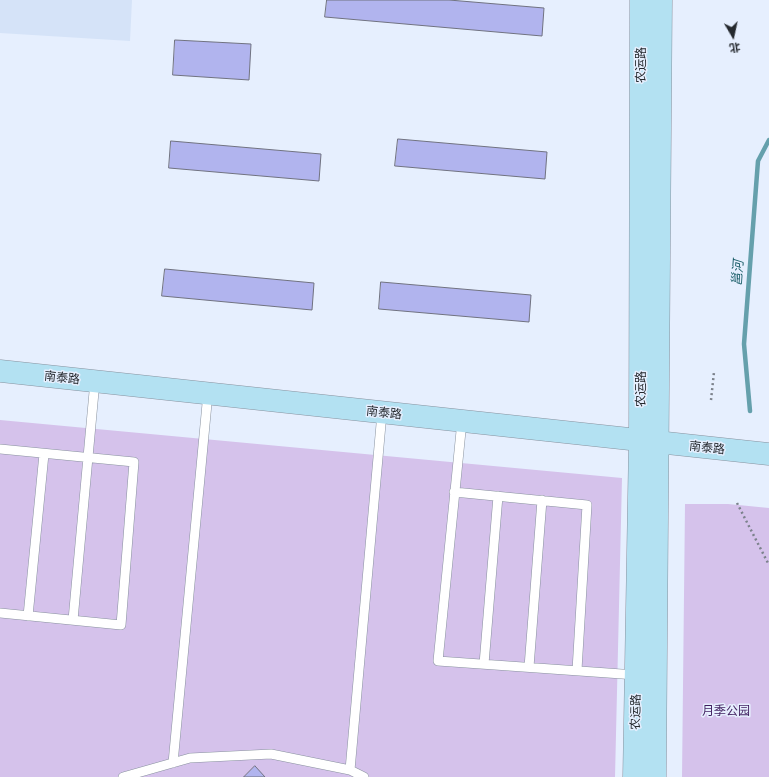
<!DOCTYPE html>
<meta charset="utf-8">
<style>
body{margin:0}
#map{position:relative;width:769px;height:777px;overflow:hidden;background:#e6effe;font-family:Quicksand,"Noto Sans SC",sans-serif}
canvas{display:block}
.north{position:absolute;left:713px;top:16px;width:40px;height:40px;-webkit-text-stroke:3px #e6effe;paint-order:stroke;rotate:171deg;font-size:11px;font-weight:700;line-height:16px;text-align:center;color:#25292e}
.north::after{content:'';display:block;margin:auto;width:14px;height:18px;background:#25292e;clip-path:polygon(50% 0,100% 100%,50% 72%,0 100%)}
</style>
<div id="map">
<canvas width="769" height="777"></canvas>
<div class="north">北</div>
</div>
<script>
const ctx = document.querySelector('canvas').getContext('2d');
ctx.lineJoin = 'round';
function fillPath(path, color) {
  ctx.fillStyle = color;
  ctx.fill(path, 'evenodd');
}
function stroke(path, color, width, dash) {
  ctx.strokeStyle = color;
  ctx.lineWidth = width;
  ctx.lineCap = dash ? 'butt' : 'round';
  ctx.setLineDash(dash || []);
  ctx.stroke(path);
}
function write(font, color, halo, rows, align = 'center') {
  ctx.font = font + ' Quicksand,"Noto Sans SC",sans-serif';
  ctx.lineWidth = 3;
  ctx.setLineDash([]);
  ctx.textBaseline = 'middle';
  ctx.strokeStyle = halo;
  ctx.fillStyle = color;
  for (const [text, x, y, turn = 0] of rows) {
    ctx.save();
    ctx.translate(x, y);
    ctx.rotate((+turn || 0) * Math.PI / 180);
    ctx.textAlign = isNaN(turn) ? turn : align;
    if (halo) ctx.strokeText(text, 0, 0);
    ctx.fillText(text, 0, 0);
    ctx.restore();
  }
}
fillPath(new Path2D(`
 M 0,0 L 132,0 L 130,41 L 0,33 Z`), '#d5e3f8');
fillPath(new Path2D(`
 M 0,420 L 622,478 L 615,777 L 0,777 Z
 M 685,504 L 728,504 L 769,508 L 769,777 L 682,777 Z`), '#d5c2eb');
stroke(new Path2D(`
 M 750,411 L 744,344 L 758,161 L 769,140`), '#65a0ac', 4.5);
const building = new Path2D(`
 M 327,0 L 449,0 L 544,8 L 542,36 L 325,17 Z
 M 175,40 L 251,44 L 249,80 L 173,75 Z
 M 398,139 L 547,152 L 545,179 L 395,166 Z
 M 171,141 L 321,154 L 319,181 L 169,168 Z
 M 165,269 L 314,283 L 312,310 L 162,296 Z
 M 381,282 L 531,295 L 529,322 L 379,309 Z
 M 255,766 L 265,777 L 244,777 Z`);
fillPath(building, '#b1b4ee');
stroke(building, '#707280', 1);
const service = new Path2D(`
 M 462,421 L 438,661 L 636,675
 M 0,449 L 134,462 L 121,625 L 0,613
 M 454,492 L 587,505 L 577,670
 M 28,616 L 44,454
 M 73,620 L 95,381
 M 484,664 L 498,496
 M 529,667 L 542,500
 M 173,763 L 208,393
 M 350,770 L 382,413
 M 123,777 L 190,758 L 271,754 L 350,770 L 364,777`);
const secondary = new Path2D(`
 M 0,371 L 769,454
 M 634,777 L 640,441 L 641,0
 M 655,777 L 661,0`);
stroke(service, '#89929f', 10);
stroke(secondary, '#89929f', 23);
stroke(new Path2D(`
 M 711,400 L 714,372
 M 737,503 L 769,565`), '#7c828c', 2.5, [2, 3]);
stroke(service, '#fff', 9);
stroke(secondary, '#b3e1f2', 22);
write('12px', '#25292e', '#e6effe', [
 ["农运路",641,65,-90],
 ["南泰路",62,378,6],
 ["农运路",641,389,-90],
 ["南泰路",384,413,6],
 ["南泰路",707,448,6],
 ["农运路",636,712,-89]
]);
write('12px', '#3f1d5e', '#e6effe', [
 ["月季公园",726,711]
]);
write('italic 13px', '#175b66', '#e6effe', [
 ["邕河",738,273,-86]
]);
</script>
